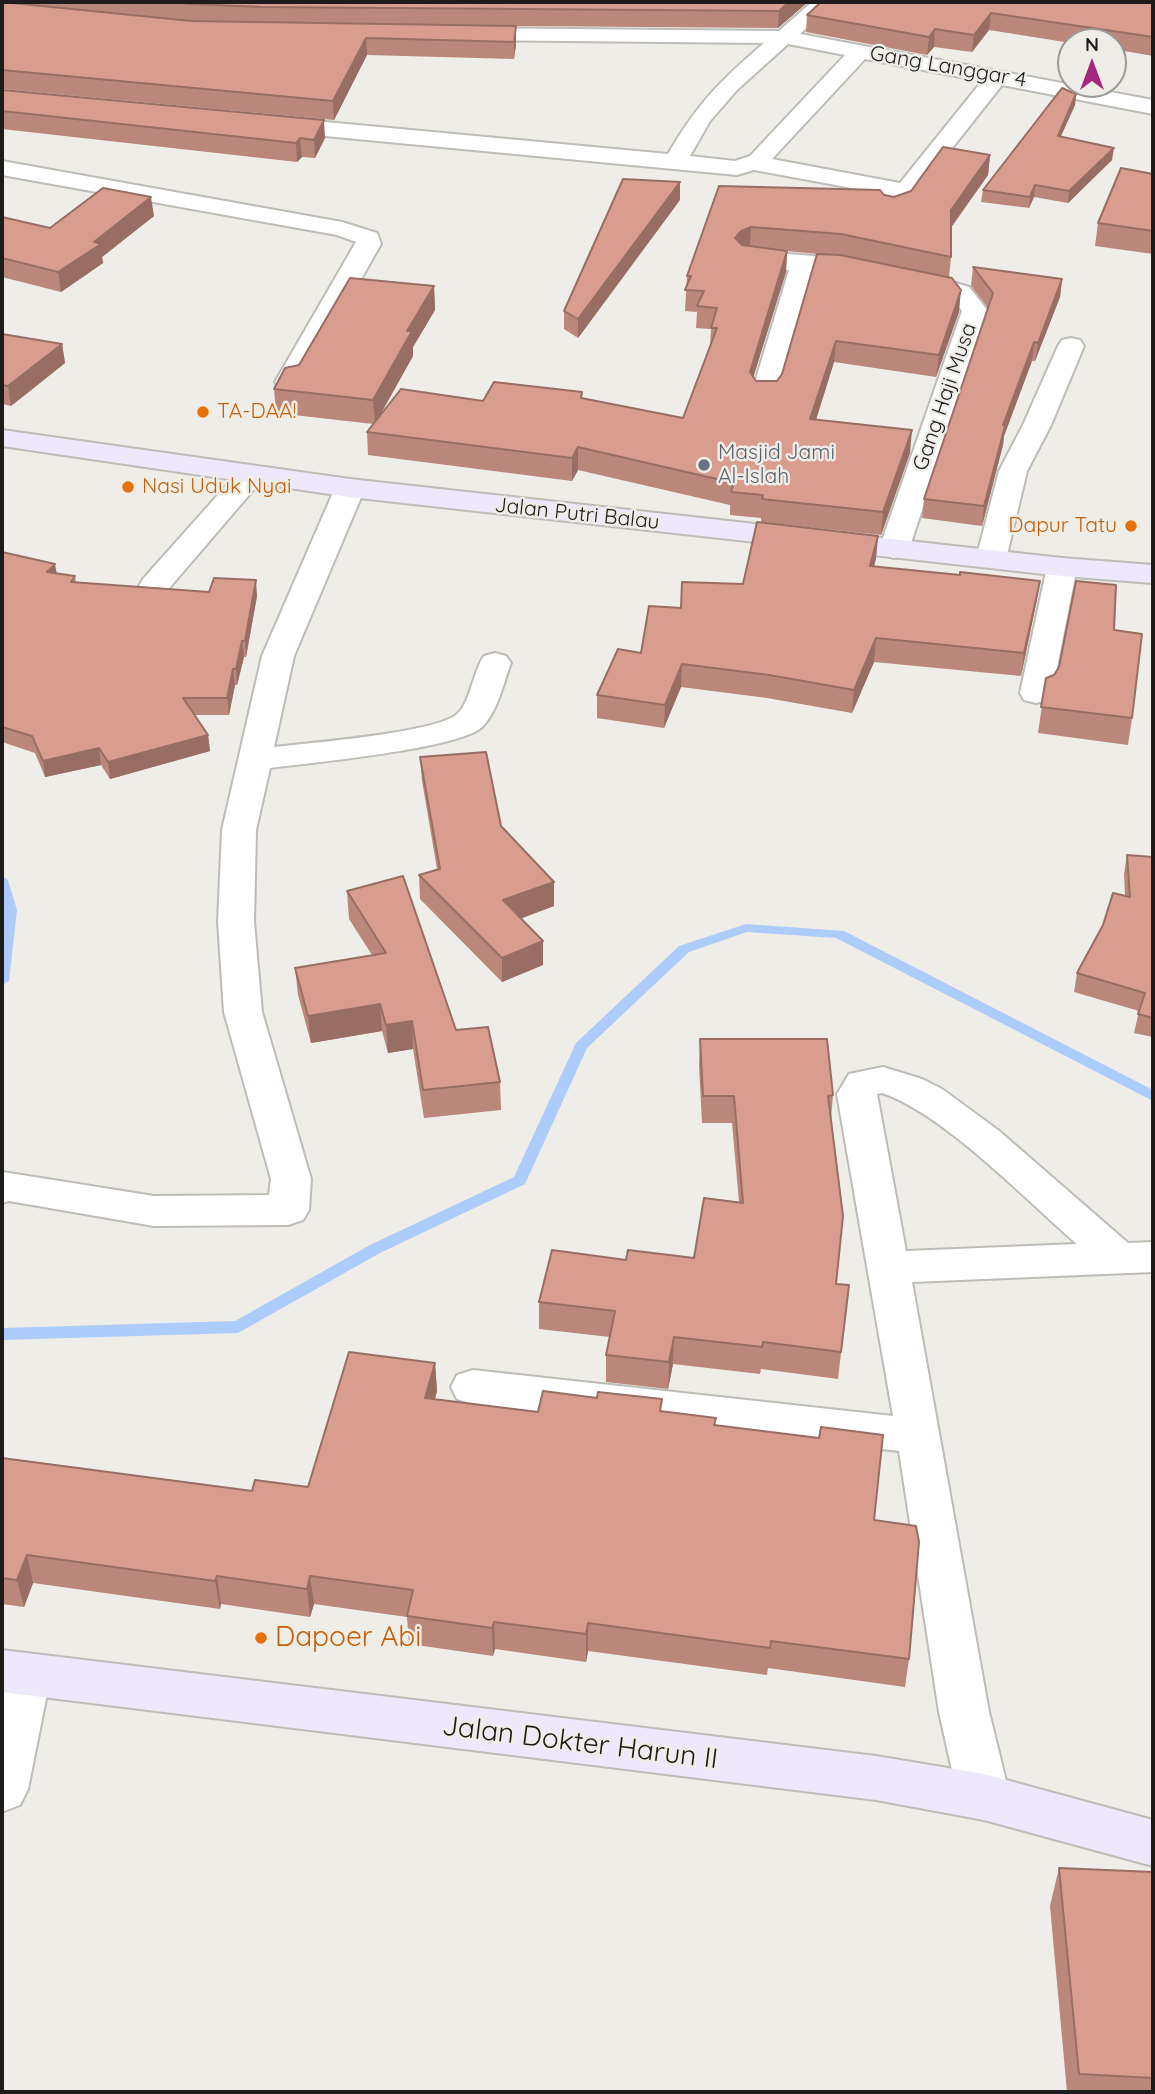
<!DOCTYPE html>
<style>
body{margin:0}
#map{position:relative;width:1155px;height:2094px;overflow:hidden;background:#efede7;font-family:Quicksand,sans-serif}
canvas{display:block}
.frame{position:absolute;inset:0;border:4px solid #1d1c1a;pointer-events:none}
.north{position:absolute;left:1057px;top:28px;width:70px;height:70px;box-sizing:border-box;background:#efede7;border:2px solid #9b9995;border-radius:50%;rotate:0deg;font-size:19px;font-weight:700;line-height:28px;text-align:center;color:#1d1c1a}
.north::after{content:'';display:block;margin:auto;width:24px;height:32px;background:#a3287c;clip-path:polygon(50% 0,100% 100%,50% 72%,0 100%)}
</style>
<div id="map">
<canvas width="1155" height="2094"></canvas>
<div class="frame"></div>
<div class="north">N</div>
</div>
<script>
const ctx = document.querySelector('canvas').getContext('2d');
ctx.lineJoin = 'round';
function fillPath(path, color) {
  ctx.fillStyle = color;
  ctx.fill(path, 'evenodd');
}
function stroke(path, color, width, dash) {
  ctx.strokeStyle = color;
  ctx.lineWidth = width;
  ctx.lineCap = dash ? 'butt' : 'round';
  ctx.setLineDash(dash || []);
  ctx.stroke(path);
}
function write(font, color, halo, rows, align = 'center') {
  ctx.font = font + ' Quicksand,sans-serif';
  ctx.lineWidth = 5;
  ctx.setLineDash([]);
  ctx.textBaseline = 'middle';
  ctx.strokeStyle = halo;
  ctx.fillStyle = color;
  for (const [text, x, y, turn = 0] of rows) {
    ctx.save();
    ctx.translate(x, y);
    ctx.rotate((+turn || 0) * Math.PI / 180);
    ctx.textAlign = isNaN(turn) ? turn : align;
    if (halo) ctx.strokeText(text, 0, 0);
    ctx.fillText(text, 0, 0);
    ctx.restore();
  }
}
fillPath(new Path2D(`
 M 2,876 L 8,880 L 17,910 L 9,981 L 2,985 Z
 M 746,924 L 844,931 L 1153,1090 L 1153,1101 L 836,938 L 747,932 L 689,952 L 587,1048 L 525,1184 L 380,1253 L 238,1333 L 2,1340 L 2,1328 L 235,1321 L 370,1245 L 514,1177 L 576,1043 L 679,946 Z`), '#adccfb');
const street = new Path2D(`
 M 812,2 L 834,2 L 800,34 L 1153,100 L 1153,114 L 1002,85 L 901,213 L 892,215 L 883,213 L 880,208 L 890,195 L 754,170 L 737,175 L 272,131 L 264,129 L 261,124 L 264,119 L 272,117 L 668,154 C 697,104 720,81 764,43 L 465,40 L 457,39 L 454,34 L 457,29 L 465,28 L 779,31 ZM 788,44 L 845,55 L 750,156 L 735,161 L 690,156 L 710,121 L 737,90 ZM 865,59 L 982,81 L 900,183 L 772,159 Z
 M 2,161 L 342,222 L 377,233 L 381,244 L 303,382 L 299,388 L 289,390 L 279,388 L 275,382 L 356,242 L 337,235 L 2,175 Z
 M 750,251 L 839,258 L 949,281 L 969,287 L 988,311 L 909,549 L 905,555 L 894,558 L 883,555 L 879,549 L 962,311 L 951,297 L 935,293 L 839,274 L 814,272 L 779,395 L 775,401 L 765,403 L 755,401 L 751,395 L 789,270 L 741,264 L 737,259 L 741,254 Z
 M 1071,338 L 1080,340 L 1084,346 L 1051,425 L 1027,471 L 1006,559 L 1002,565 L 991,568 L 980,565 L 976,559 L 999,471 L 1023,425 L 1058,346 L 1062,340 Z
 M 251,466 L 261,469 L 265,475 L 261,481 L 165,593 L 154,595 L 143,593 L 139,586 L 143,579 L 241,469 Z
 M 350,479 L 360,482 L 365,488 L 294,656 L 274,747 C 310,743 432,733 456,715 C 470,705 473,671 484,656 L 495,653 L 506,656 L 511,663 C 503,684 498,711 482,727 C 459,749 308,763 270,768 L 256,830 L 254,922 L 262,1012 L 311,1179 L 309,1210 L 303,1220 L 288,1225 L 154,1226 L 9,1201 L 2,1203 L 3,1172 L 154,1196 L 269,1195 L 271,1179 L 224,1012 L 218,922 L 222,830 L 262,656 L 335,488 L 340,482 Z
 M 1062,558 L 1073,561 L 1077,567 L 1052,693 L 1048,700 L 1036,703 L 1024,700 L 1020,693 L 1047,567 L 1051,561 Z
 M 883,1067 L 922,1079 L 942,1089 L 998,1130 L 1128,1243 L 1153,1242 L 1153,1272 L 912,1282 L 989,1712 L 1010,1797 L 1002,1813 L 984,1820 L 966,1813 L 958,1797 L 939,1712 L 899,1451 L 473,1404 L 457,1399 L 451,1387 L 457,1375 L 473,1370 L 893,1416 L 837,1094 L 849,1074 ZM 882,1093 C 943,1113 1027,1201 1077,1244 L 906,1251 L 877,1094 Z
 M 26,1653 L 43,1659 L 51,1674 L 28,1789 L 20,1805 L 2,1812 L 2,1673 L 9,1659 Z`);
const secondary = new Path2D(`
 M 2,430 L 350,479 L 1062,558 L 1153,565 L 1153,583 L 1062,576 L 350,497 L 2,446 Z
 M 2,1650 L 876,1756 L 984,1774 L 1153,1820 L 1153,1866 L 984,1820 L 876,1800 L 2,1692 Z`);
stroke(street, '#bebcb7', 4);
stroke(secondary, '#bebcb7', 4);
fillPath(street, '#fff');
fillPath(secondary, '#ede8fb');
fillPath(new Path2D(`
 M 2,2 L 808,2 L 778,28 L 516,26 L 516,44 L 514,59 L 367,55 L 334,120 L 2,89 Z
 M 1153,2 L 1153,56 L 1113,49 L 1113,42 L 1071,43 L 989,30 L 972,52 L 934,47 L 927,55 L 806,32 L 807,15 Z
 M 2,90 L 325,138 L 315,158 L 302,157 L 297,162 L 2,129 Z
 M 1076,94 L 1075,105 L 1061,136 L 1112,160 L 1068,203 L 1034,197 L 1029,208 L 981,202 L 983,190 Z
 M 990,155 L 988,175 L 951,228 L 951,257 L 949,277 L 959,312 L 936,377 L 834,362 L 816,420 L 910,453 L 881,535 L 761,522 L 761,518 L 730,515 L 730,505 L 578,470 L 572,481 L 368,455 L 367,432 L 373,424 L 276,413 L 274,389 L 299,365 L 434,286 L 435,310 L 413,347 L 413,356 L 379,417 L 483,401 L 582,398 L 683,418 L 710,347 L 711,329 L 696,328 L 697,312 L 685,311 L 687,276 L 719,186 L 884,195 L 894,197 L 911,191 ZM 787,251 L 817,254 L 782,374 L 777,381 L 756,381 L 753,378 L 786,272 Z
 M 1153,174 L 1153,254 L 1095,246 L 1098,223 Z
 M 680,200 L 578,338 L 564,329 L 564,311 Z
 M 154,216 L 102,257 L 103,263 L 61,292 L 2,277 L 2,217 L 50,228 Z
 M 973,267 L 1062,279 L 1060,297 L 1035,361 L 1032,361 L 1004,436 L 1003,445 L 982,526 L 922,518 L 924,499 L 988,308 L 971,286 Z
 M 2,334 L 62,344 L 65,363 L 11,406 L 2,404 Z
 M 878,536 L 876,558 L 874,567 L 960,575 L 1040,581 L 1036,604 L 1021,676 L 874,662 L 852,713 L 767,698 L 681,687 L 664,728 L 597,718 L 597,695 L 641,653 L 681,608 L 743,584 Z
 M 2,552 L 57,574 L 75,576 L 76,582 L 257,596 L 246,657 L 244,657 L 237,685 L 235,685 L 229,715 L 194,715 L 208,735 L 210,751 L 110,779 L 101,765 L 45,777 L 35,753 L 2,742 Z
 M 1114,630 L 1132,718 L 1128,745 L 1038,733 L 1046,678 L 1054,675 Z
 M 420,757 L 501,826 L 554,906 L 521,918 L 543,941 L 543,965 L 502,982 L 420,899 L 419,875 L 437,869 L 422,781 Z
 M 1127,855 L 1153,857 L 1153,1037 L 1134,1033 L 1139,1011 L 1074,992 L 1077,973 L 1125,896 L 1124,874 Z
 M 347,891 L 456,1030 L 500,1082 L 501,1110 L 424,1118 L 413,1049 L 388,1053 L 382,1031 L 311,1043 L 298,995 L 295,968 L 372,955 L 349,919 Z
 M 700,1039 L 833,1095 L 831,1119 L 836,1284 L 849,1285 L 838,1379 L 761,1369 L 760,1374 L 673,1364 L 668,1389 L 606,1382 L 606,1355 L 610,1337 L 539,1329 L 539,1302 L 626,1260 L 694,1258 L 739,1202 L 732,1123 L 702,1123 L 699,1066 Z
 M 435,1363 L 437,1391 L 435,1399 L 538,1412 L 662,1411 L 715,1425 L 874,1520 L 909,1659 L 905,1687 L 768,1668 L 767,1675 L 588,1651 L 586,1662 L 495,1649 L 493,1656 L 409,1644 L 407,1617 L 314,1604 L 310,1617 L 221,1604 L 220,1609 L 33,1583 L 24,1607 L 2,1604 L 2,1458 L 252,1491 L 308,1487 Z
 M 1059,1868 L 1153,1872 L 1153,2092 L 1067,2092 L 1050,1906 Z`), '#bb877b');
fillPath(new Path2D(`
 M 789,2 L 808,2 L 778,28 L 779,11 Z
 M 991,13 L 989,30 L 972,52 L 974,35 Z
 M 516,26 L 516,44 L 514,59 L 514,42 Z
 M 935,29 L 934,47 L 927,55 L 929,37 Z
 M 366,38 L 367,55 L 334,120 L 333,101 Z
 M 1076,94 L 1075,105 L 1056,147 L 1058,136 Z
 M 324,120 L 325,138 L 315,158 L 314,140 Z
 M 300,138 L 302,157 L 297,162 L 296,143 Z
 M 1114,148 L 1112,160 L 1068,203 L 1069,191 Z
 M 990,155 L 988,175 L 948,231 L 951,210 Z
 M 680,182 L 680,200 L 578,338 L 578,319 Z
 M 1035,185 L 1034,197 L 1029,208 L 1030,197 Z
 M 151,197 L 154,216 L 102,257 L 103,263 L 61,292 L 58,272 L 94,242 Z
 M 751,227 L 750,248 L 740,252 L 735,238 L 741,231 Z
 M 787,251 L 786,272 L 748,394 L 750,372 Z
 M 1062,279 L 1060,297 L 1035,361 L 1038,343 Z
 M 434,286 L 435,310 L 413,347 L 413,356 L 375,424 L 373,400 L 407,331 Z
 M 961,290 L 959,312 L 936,377 L 939,355 Z
 M 836,341 L 834,362 L 809,442 L 810,419 Z
 M 1034,342 L 1032,361 L 1004,436 L 1003,445 L 982,526 L 984,506 L 1003,425 Z
 M 62,344 L 65,363 L 11,406 L 8,386 Z
 M 912,430 L 910,453 L 881,535 L 883,512 Z
 M 578,447 L 578,470 L 572,481 L 572,458 Z
 M 878,536 L 876,558 L 868,589 L 870,566 Z
 M 55,564 L 58,580 L 47,572 Z
 M 256,580 L 257,596 L 246,657 L 245,641 Z
 M 1040,581 L 1036,604 L 1021,676 L 1024,653 Z
 M 876,638 L 874,662 L 852,713 L 854,690 Z
 M 242,641 L 244,657 L 237,685 L 236,669 Z
 M 682,664 L 681,687 L 664,728 L 665,705 Z
 M 233,669 L 235,685 L 229,715 L 227,698 Z
 M 208,735 L 210,751 L 110,779 L 108,762 Z
 M 99,748 L 101,765 L 45,777 L 43,761 Z
 M 554,882 L 554,906 L 504,925 L 503,900 Z
 M 543,941 L 543,965 L 502,982 L 502,958 Z
 M 380,1004 L 382,1031 L 311,1043 L 308,1016 Z
 M 412,1021 L 413,1049 L 388,1053 L 386,1025 Z
 M 674,1337 L 673,1364 L 668,1389 L 669,1362 Z
 M 435,1363 L 437,1391 L 427,1426 L 425,1398 Z
 M 27,1555 L 33,1583 L 24,1607 L 17,1580 Z
 M 217,1576 L 221,1604 L 220,1609 L 215,1581 Z
 M 310,1576 L 314,1604 L 310,1617 L 307,1589 Z
 M 494,1622 L 495,1649 L 493,1656 L 492,1628 Z
 M 588,1623 L 588,1651 L 586,1662 L 586,1634 Z`), '#986e64');
const building = new Path2D(`
 M 2,2 L 191,21 L 516,26 L 514,42 L 366,38 L 333,101 L 2,70 Z
 M 171,2 L 789,2 L 779,11 L 262,7 L 191,4 Z
 M 821,2 L 1153,2 L 1153,37 L 991,13 L 974,35 L 935,29 L 929,37 L 807,15 Z
 M 1062,88 L 1076,94 L 1058,136 L 1114,148 L 1069,191 L 1035,185 L 1030,197 L 983,190 Z
 M 2,90 L 324,120 L 314,140 L 300,138 L 296,143 L 2,111 Z
 M 943,147 L 990,155 L 951,210 L 951,257 L 841,234 L 751,227 L 741,231 L 735,238 L 742,245 L 787,251 L 750,372 L 756,381 L 777,381 L 782,374 L 817,254 L 840,255 L 952,278 L 961,290 L 939,355 L 836,341 L 810,419 L 912,430 L 883,512 L 762,499 L 763,495 L 731,492 L 734,483 L 578,447 L 572,458 L 367,432 L 401,389 L 483,401 L 494,382 L 582,392 L 581,398 L 683,418 L 717,328 L 711,328 L 717,308 L 697,306 L 704,291 L 685,290 L 691,276 L 687,276 L 719,186 L 880,190 L 884,195 L 894,197 L 911,191 Z
 M 1121,168 L 1153,174 L 1153,231 L 1098,223 Z
 M 623,179 L 680,182 L 578,319 L 564,311 Z
 M 103,188 L 151,197 L 94,242 L 101,244 L 58,272 L 2,258 L 2,217 L 50,228 Z
 M 973,267 L 1062,279 L 1038,343 L 1034,342 L 1003,425 L 1005,426 L 984,506 L 924,499 L 993,293 Z
 M 350,278 L 434,286 L 407,331 L 412,331 L 373,400 L 274,389 L 285,368 L 299,365 Z
 M 2,334 L 62,344 L 8,386 L 2,385 Z
 M 757,522 L 878,536 L 870,566 L 960,575 L 960,572 L 1040,581 L 1024,653 L 876,638 L 854,690 L 769,675 L 682,664 L 665,705 L 597,695 L 618,649 L 641,653 L 649,606 L 681,608 L 682,582 L 743,584 Z
 M 2,552 L 55,564 L 47,572 L 75,576 L 71,582 L 209,592 L 214,578 L 256,580 L 245,641 L 242,641 L 236,669 L 233,669 L 227,698 L 183,698 L 208,735 L 108,762 L 99,748 L 43,761 L 32,736 L 2,727 Z
 M 1076,581 L 1116,585 L 1114,630 L 1142,634 L 1132,718 L 1041,707 L 1046,678 L 1054,675 L 1059,667 Z
 M 486,752 L 501,826 L 554,882 L 503,900 L 543,941 L 502,958 L 419,875 L 440,869 L 420,757 Z
 M 1127,855 L 1153,857 L 1153,1018 L 1138,1014 L 1145,993 L 1077,973 L 1103,925 L 1113,893 L 1130,897 Z
 M 403,876 L 456,1030 L 488,1027 L 500,1082 L 423,1090 L 412,1021 L 386,1025 L 380,1004 L 308,1016 L 295,968 L 386,953 L 347,891 Z
 M 700,1039 L 827,1039 L 833,1095 L 828,1096 L 843,1216 L 836,1284 L 849,1285 L 841,1352 L 763,1342 L 762,1347 L 674,1337 L 669,1362 L 606,1355 L 615,1311 L 539,1302 L 552,1250 L 626,1260 L 628,1250 L 694,1258 L 704,1198 L 743,1203 L 734,1096 L 703,1096 Z
 M 349,1352 L 435,1363 L 425,1398 L 538,1412 L 543,1391 L 597,1398 L 598,1392 L 662,1399 L 660,1411 L 716,1418 L 714,1425 L 819,1438 L 821,1427 L 883,1435 L 874,1520 L 916,1526 L 919,1542 L 909,1659 L 771,1641 L 770,1648 L 588,1623 L 586,1634 L 494,1622 L 492,1628 L 407,1616 L 413,1590 L 310,1576 L 307,1589 L 217,1576 L 215,1581 L 27,1555 L 17,1580 L 2,1578 L 2,1458 L 252,1491 L 255,1480 L 308,1487 Z
 M 1059,1868 L 1153,1872 L 1153,2078 L 1079,2074 Z`);
fillPath(building, '#d99d8f');
stroke(building, '#986e64', 2);
for (const [x, y, r, color] of [
 [203,412,7,"#e8710a"],
 [704,465,7,"#6b7280"],
 [128,487,7,"#e8710a"],
 [1131,526,7,"#e8710a"],
 [261,1638,7,"#e8710a"]
]) {
  const dot = new Path2D();
  dot.arc(x, y, r, 0, 2 * Math.PI);
  ctx.fillStyle = color;
  ctx.fill(dot);
  stroke(dot, '#efede7', 2.5);
}
write('21px', '#1d1c1a', '#efede7', [
 ["Gang Langgar 4",948,67,10],
 ["Gang Haji Musa",945,397,-71],
 ["Jalan Putri Balau",577,514,6]
]);
write('21px', '#c56008', '#efede7', [
 ["TA-DAA!",217,412],
 ["Nasi Uduk Nyai",142,487],
 ["Dapur Tatu",1117,526,"right"]
], 'left');
write('21px', '#5b616d', '#efede7', [
 ["Masjid Jami",718,453],
 ["Al-Islah",718,477]
], 'left');
write('28px', '#c56008', '#efede7', [
 ["Dapoer Abi",275,1638]
], 'left');
write('28px', '#1d1c1a', '#efede7', [
 ["Jalan Dokter Harun II",580,1743,7]
]);
</script>
